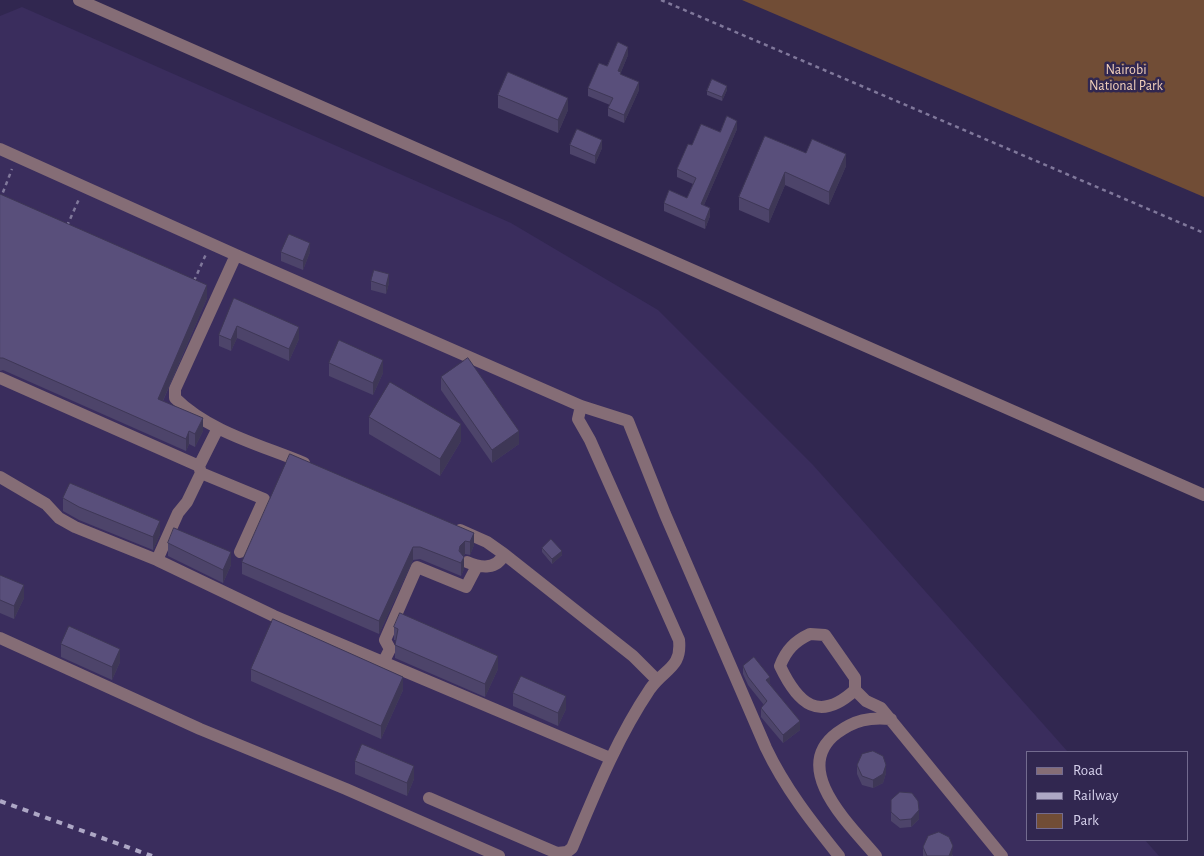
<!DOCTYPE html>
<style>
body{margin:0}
#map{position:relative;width:1204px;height:856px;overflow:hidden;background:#312750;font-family:"Alegreya Sans",sans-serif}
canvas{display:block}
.legend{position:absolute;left:1026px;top:751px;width:162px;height:90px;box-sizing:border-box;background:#312750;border:1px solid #736b8f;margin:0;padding:6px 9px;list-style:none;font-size:15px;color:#d7d2ed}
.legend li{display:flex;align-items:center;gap:10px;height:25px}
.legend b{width:25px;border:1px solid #736b8f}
</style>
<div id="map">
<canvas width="1204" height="856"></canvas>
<ul class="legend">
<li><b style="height:6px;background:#856d76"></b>Road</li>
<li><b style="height:6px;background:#ada7c5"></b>Railway</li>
<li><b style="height:14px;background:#714d36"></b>Park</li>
</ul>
</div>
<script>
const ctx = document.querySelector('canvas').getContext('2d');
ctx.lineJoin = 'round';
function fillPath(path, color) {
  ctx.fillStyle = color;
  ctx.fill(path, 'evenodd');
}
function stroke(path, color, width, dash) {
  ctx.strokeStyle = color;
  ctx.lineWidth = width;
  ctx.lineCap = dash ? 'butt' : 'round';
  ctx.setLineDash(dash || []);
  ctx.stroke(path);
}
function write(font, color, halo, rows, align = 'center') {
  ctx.font = font + ' "Alegreya Sans",sans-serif';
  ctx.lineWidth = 5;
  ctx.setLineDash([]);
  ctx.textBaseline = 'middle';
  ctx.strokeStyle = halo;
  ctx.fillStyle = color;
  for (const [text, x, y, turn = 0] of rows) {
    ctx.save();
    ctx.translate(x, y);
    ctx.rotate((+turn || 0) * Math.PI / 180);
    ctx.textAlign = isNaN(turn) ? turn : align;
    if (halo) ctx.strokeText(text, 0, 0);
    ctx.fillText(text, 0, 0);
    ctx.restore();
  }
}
fillPath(new Path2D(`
 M 22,7 L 511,223 L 658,310 L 813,465 L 1068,752 L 1028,752 L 1028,840 L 1145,840 L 1159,856 L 0,856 L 0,16 Z`), '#3a2d5d');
fillPath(new Path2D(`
 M 742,0 L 1204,0 L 1204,197 Z`), '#714d36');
stroke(new Path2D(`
 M 661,0 L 1204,233
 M 0,200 L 12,169
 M 67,226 L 79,199
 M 194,281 L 206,254`), '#80789b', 2.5, [4, 4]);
stroke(new Path2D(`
 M 79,0 L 1204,495
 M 0,149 L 236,255 L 581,406 L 628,421 L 665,514 L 766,748 C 785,788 811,821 839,856
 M 236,255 L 175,389 L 175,398 C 209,432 261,445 304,463
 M 0,378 L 199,466
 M 201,473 L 264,499 L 240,552
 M 0,477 L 46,504 L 59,518 L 75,527 L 157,560 L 274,616 L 610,758
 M 460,530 L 487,542 L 504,554 L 633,656 L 657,680
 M 157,560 L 178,513 L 187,502 L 201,473 L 199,466 L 218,428
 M 467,562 C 481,568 497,570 504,554
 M 810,634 L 825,635 L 855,678 L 855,690 C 819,723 798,704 780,666 C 786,650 795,641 810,634 Z
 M 0,638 L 200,729 L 346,789 L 499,856
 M 383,663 L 390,649 L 385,640 L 417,567 L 466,587 L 477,566
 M 855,690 L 866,701 L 881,708 L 1002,856
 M 429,798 L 557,853 L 567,852 L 572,848 C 595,793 617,738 650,689 C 665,668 682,668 679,640 L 590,440 L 578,419 L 581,406
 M 876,856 C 851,826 789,769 837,733 C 855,720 869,717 891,719`), '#856d76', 12);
stroke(new Path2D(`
 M 0,801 L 152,856`), '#ada7c5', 4, [6, 6]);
fillPath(new Path2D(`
 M 628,55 L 621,72 L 621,75 L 639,90 L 624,123 L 608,116 L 608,108 L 610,105 L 588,96 L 588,88 L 607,66 Z
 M 727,90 L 722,101 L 707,95 L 707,91 Z
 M 498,95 L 568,110 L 558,133 L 498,108 Z
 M 737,129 L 704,205 L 710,216 L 705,229 L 664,211 L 664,203 L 687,198 L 693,184 L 677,177 L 677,169 L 692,145 L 720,132 Z
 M 570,145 L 602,148 L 595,164 L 570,154 Z
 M 806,153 L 846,166 L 829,205 L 785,185 L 769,223 L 739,210 L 739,197 Z
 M 0,194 L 207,298 L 163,401 L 203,431 L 195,447 L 189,444 L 186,451 L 3,370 L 0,371 Z
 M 281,252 L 310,252 L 303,270 L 281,261 Z
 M 371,281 L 389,283 L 386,294 L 371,290 Z
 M 234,298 L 299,339 L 289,361 L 237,338 L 231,351 L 219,346 L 219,335 Z
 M 329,363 L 383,373 L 373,395 L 329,376 Z
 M 441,377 L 519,444 L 492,463 L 441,390 Z
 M 369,417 L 461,441 L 440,476 L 369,434 Z
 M 63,498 L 160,534 L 153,550 L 79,520 L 63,511 Z
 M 474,533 L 474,545 L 470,555 L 465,554 L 463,556 L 464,569 L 461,576 L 420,559 L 413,560 L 379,634 L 242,574 L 242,562 Z
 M 168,543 L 231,565 L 223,583 L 168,556 Z
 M 542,548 L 562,555 L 552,564 L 542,552 Z
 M 0,575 L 24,598 L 14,619 L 0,613 Z
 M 394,627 L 498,669 L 485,697 L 395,658 L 395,645 L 396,640 L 394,640 Z
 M 61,644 L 120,662 L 112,680 L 61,657 Z
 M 743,666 L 770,684 L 800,730 L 783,743 L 761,717 L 761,708 L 764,705 L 748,685 L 743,674 Z
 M 251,669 L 403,690 L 381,739 L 251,681 Z
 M 513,693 L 566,709 L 558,726 L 513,706 Z
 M 355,761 L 414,779 L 407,796 L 355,774 Z
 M 857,765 L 886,773 L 883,783 L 873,788 L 862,785 L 857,774 Z
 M 891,800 L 919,819 L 911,827 L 900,828 L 891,821 Z
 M 923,847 L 953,855 L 952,856 L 923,856 Z`), '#4d446a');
fillPath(new Path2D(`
 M 628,47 L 628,55 L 618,79 L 618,71 Z
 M 639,82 L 639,90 L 624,123 L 624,115 Z
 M 727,86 L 727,90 L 722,101 L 722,97 Z
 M 568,98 L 568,110 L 558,133 L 558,120 Z
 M 737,121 L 737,129 L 701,212 L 701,204 Z
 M 602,140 L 602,148 L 595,164 L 595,156 Z
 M 846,154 L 846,166 L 829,205 L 829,192 Z
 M 785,172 L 785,185 L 769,223 L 769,210 Z
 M 710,208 L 710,216 L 705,229 L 705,221 Z
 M 310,243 L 310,252 L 303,270 L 303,261 Z
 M 389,274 L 389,283 L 386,294 L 386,286 Z
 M 207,285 L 207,298 L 158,412 L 158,399 Z
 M 237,326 L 237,338 L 231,351 L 231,340 Z
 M 299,327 L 299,339 L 289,361 L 289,349 Z
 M 383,360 L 383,373 L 373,395 L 373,383 Z
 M 203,418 L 203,431 L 195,447 L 195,434 Z
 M 461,424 L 461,441 L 440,476 L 440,459 Z
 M 189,431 L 189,444 L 186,451 L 186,439 Z
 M 519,431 L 519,444 L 492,463 L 492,450 Z
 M 160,521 L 160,534 L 153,550 L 153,537 Z
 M 474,533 L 474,545 L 470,555 L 470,542 Z
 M 465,541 L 465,554 L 460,559 L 459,564 L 460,546 Z
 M 413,547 L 413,560 L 379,634 L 379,621 Z
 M 562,551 L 562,555 L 552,564 L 552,559 Z
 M 231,552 L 231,565 L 223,583 L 223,570 Z
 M 464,557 L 464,569 L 461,576 L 461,563 Z
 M 24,585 L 24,598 L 14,619 L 14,606 Z
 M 120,649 L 120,662 L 112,680 L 112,667 Z
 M 498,656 L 498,669 L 485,697 L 485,684 Z
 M 403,677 L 403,690 L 381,739 L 381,726 Z
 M 770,677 L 770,685 L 766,680 Z
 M 566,696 L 566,709 L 558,726 L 558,713 Z
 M 800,721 L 800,730 L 783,743 L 783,735 Z
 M 886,765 L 886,773 L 883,783 L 873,788 L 873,780 Z
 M 414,766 L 414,779 L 407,796 L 407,783 Z
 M 919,810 L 919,819 L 911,827 L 911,819 Z
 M 953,846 L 952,856 L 949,856 Z`), '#3e3756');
const building = new Path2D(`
 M 618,42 L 628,47 L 618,71 L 621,72 L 620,74 L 639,82 L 624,115 L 608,108 L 613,98 L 588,88 L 599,63 L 607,66 Z
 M 508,72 L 568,98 L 558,120 L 498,95 Z
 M 712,79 L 727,86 L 722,97 L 707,91 Z
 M 727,116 L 737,121 L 701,204 L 710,208 L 705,221 L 664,203 L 669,190 L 687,198 L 696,178 L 677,169 L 688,144 L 692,145 L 701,124 L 720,132 Z
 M 577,129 L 602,140 L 595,156 L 570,145 Z
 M 765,136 L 806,153 L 812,139 L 846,154 L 829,192 L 785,172 L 769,210 L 739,197 Z
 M 0,194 L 207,285 L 158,399 L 203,418 L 195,434 L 189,431 L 186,439 L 3,358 L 0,358 Z
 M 289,234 L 310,243 L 303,261 L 281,252 Z
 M 374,270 L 389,274 L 386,286 L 371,281 Z
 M 234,298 L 299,327 L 289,349 L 237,326 L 231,340 L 219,335 Z
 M 339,340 L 383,360 L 373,383 L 329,363 Z
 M 468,358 L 519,431 L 492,450 L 441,377 Z
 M 390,382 L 461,424 L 440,459 L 369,417 Z
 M 290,454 L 474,533 L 470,542 L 465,541 L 460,546 L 459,551 L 464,557 L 461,563 L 420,547 L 413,547 L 379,621 L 242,562 Z
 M 70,483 L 160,521 L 153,537 L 79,507 L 63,498 Z
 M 174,528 L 231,552 L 223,570 L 168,543 Z
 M 551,539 L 562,551 L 552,559 L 542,548 Z
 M 0,575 L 24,585 L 14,606 L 0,600 Z
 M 400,613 L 498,656 L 485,684 L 395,645 L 398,629 L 394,627 Z
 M 273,619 L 403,677 L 381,726 L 251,669 Z
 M 69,626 L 120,649 L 112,667 L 61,644 Z
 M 754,657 L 770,677 L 766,680 L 800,721 L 783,735 L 761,708 L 767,701 L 748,677 L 743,666 Z
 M 521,676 L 566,696 L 558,713 L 513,693 Z
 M 362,744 L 414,766 L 407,783 L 355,761 Z
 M 873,751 L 883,756 L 886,765 L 883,774 L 873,780 L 862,776 L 857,765 L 862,754 Z
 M 900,792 L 912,793 L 918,801 L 919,810 L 911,819 L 900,820 L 891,812 L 891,800 Z
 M 939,832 L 949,837 L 953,846 L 949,856 L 927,856 L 923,847 L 928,836 Z`);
fillPath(building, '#594f7b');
stroke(building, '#3e3756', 1);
write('14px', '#f3d1bc', '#312750', [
 ["Nairobi",1126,70],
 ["National Park",1126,86]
]);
</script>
